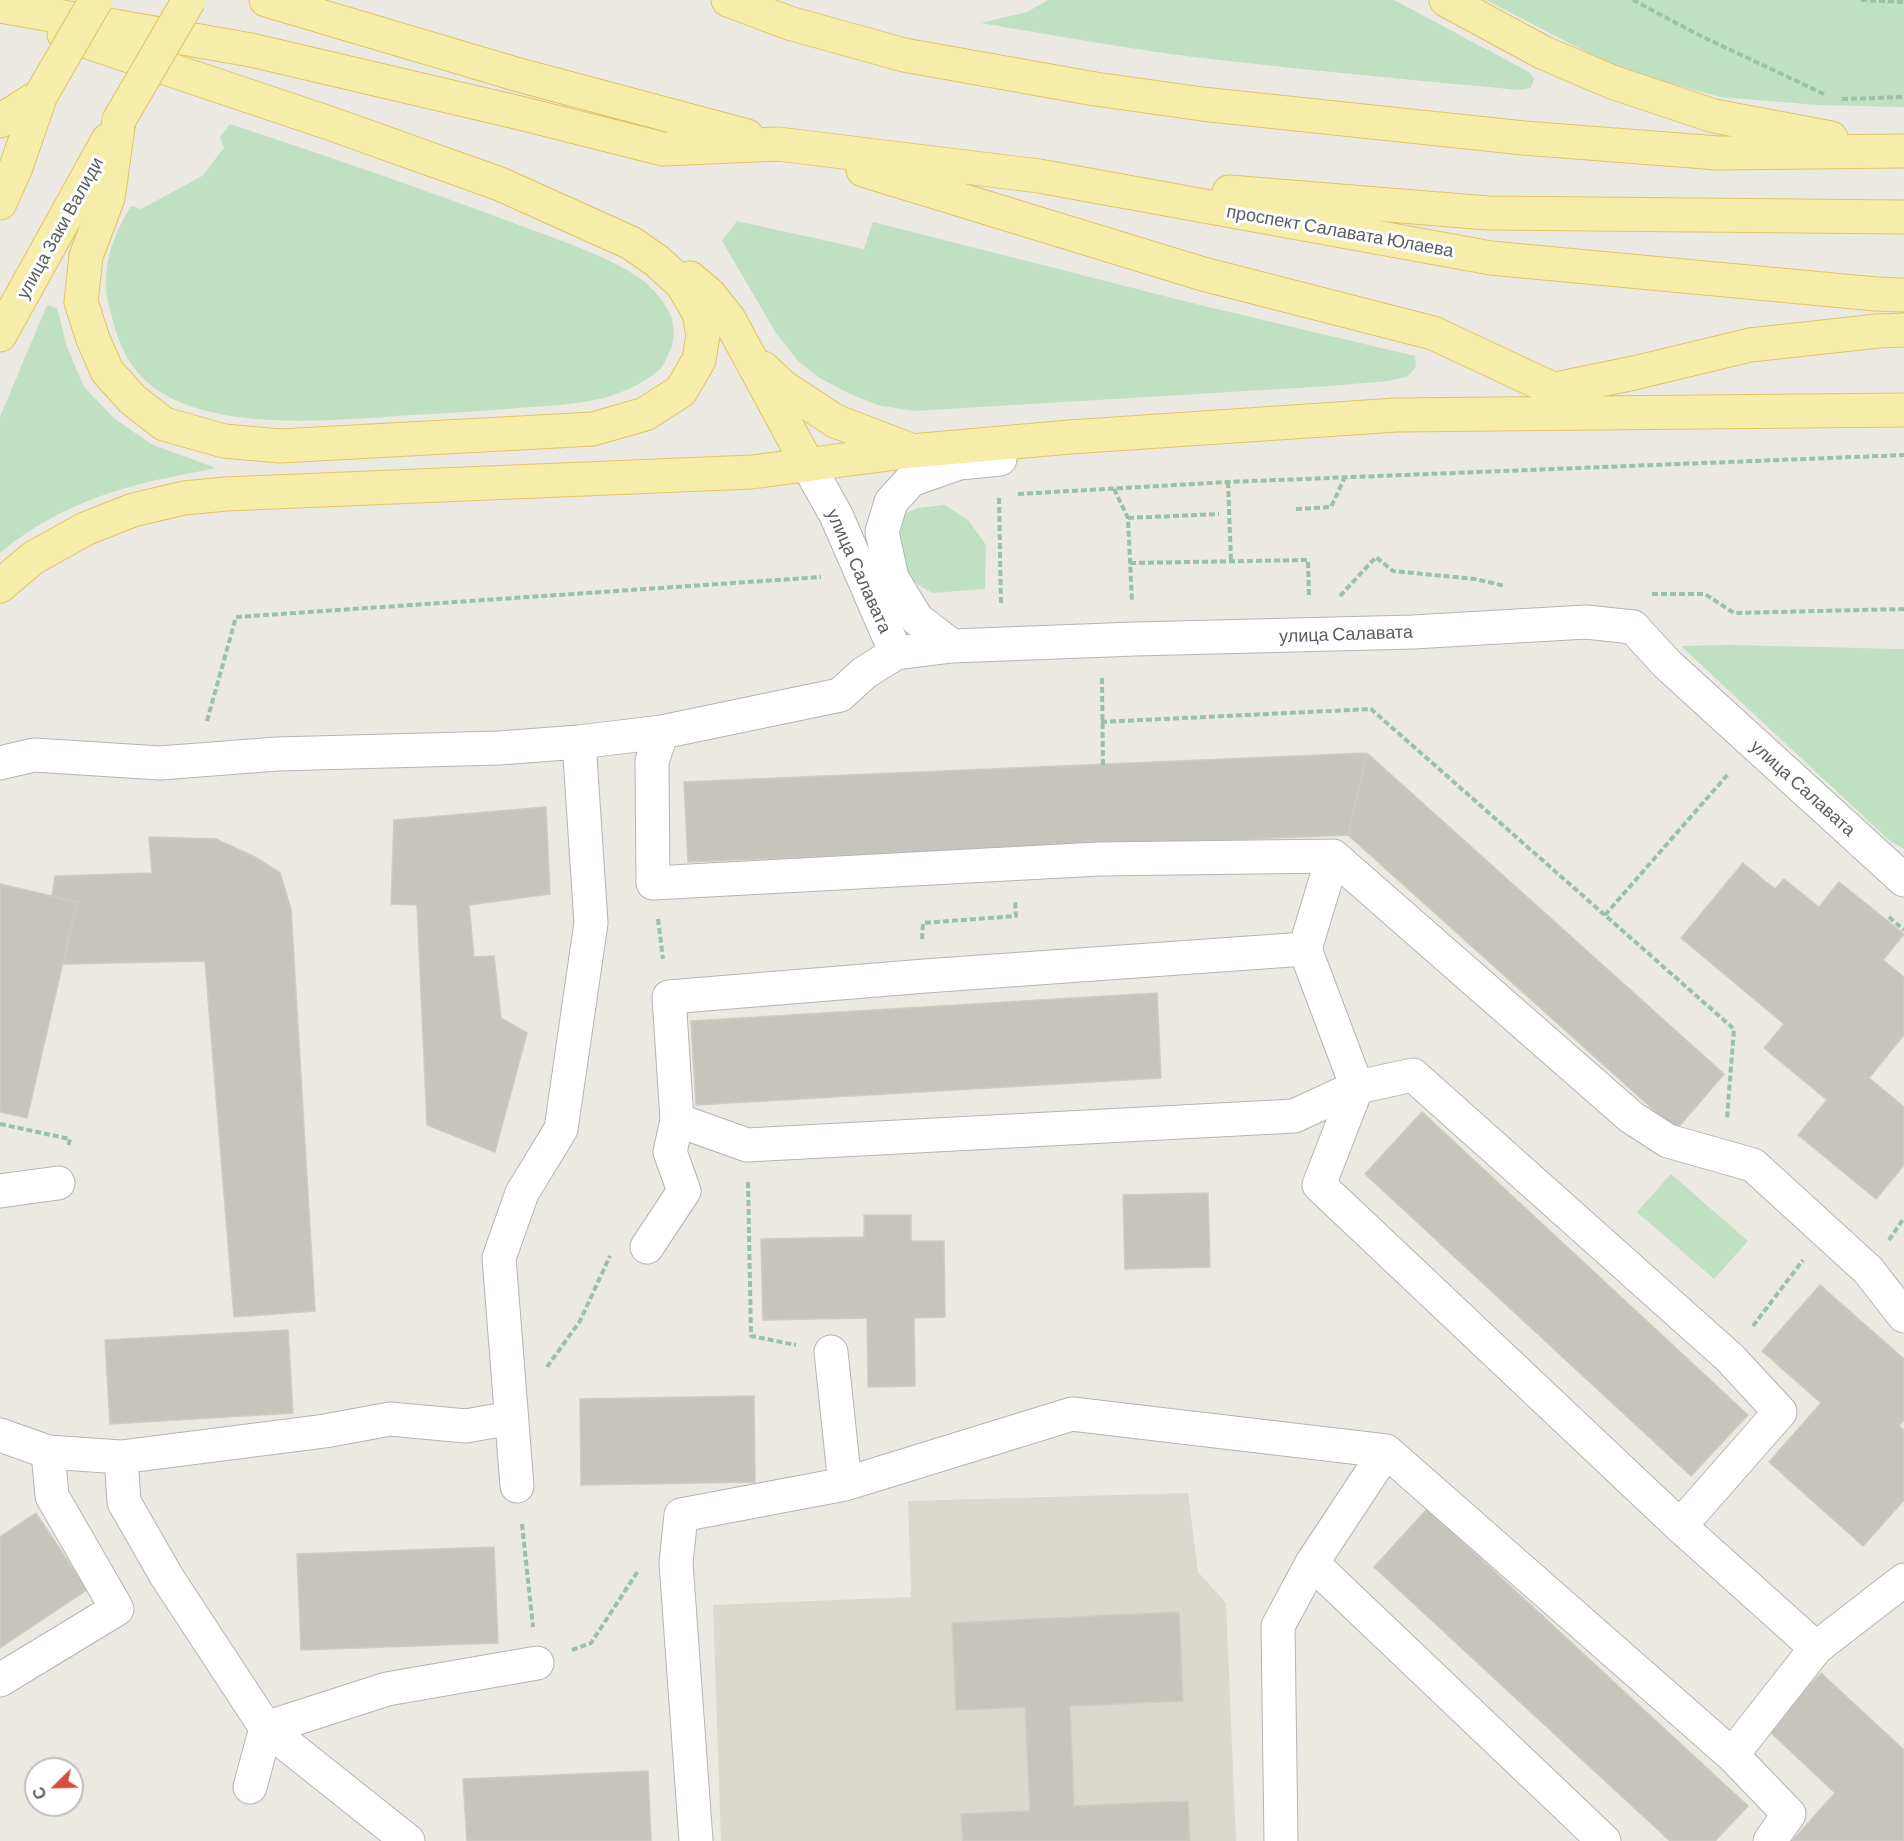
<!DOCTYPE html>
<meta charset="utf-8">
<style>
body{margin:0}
#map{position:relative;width:1904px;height:1841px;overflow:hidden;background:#ebe9e1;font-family:Barlow,sans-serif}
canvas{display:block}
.north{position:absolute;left:24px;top:1757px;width:60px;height:60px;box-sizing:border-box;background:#fff;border:2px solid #bdbec0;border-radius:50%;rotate:247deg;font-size:16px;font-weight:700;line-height:24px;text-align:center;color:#5a5d61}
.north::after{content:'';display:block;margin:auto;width:21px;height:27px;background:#d74d3c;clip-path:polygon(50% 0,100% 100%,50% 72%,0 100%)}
</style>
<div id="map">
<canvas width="1904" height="1841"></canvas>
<div class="north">С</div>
</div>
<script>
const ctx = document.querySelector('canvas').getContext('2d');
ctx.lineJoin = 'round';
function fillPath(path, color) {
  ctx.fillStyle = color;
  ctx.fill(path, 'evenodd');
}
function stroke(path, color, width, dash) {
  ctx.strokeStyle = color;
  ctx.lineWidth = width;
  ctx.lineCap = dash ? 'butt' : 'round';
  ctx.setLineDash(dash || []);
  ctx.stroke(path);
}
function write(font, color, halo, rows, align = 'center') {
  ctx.font = font + ' Barlow,sans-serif';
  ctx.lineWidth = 6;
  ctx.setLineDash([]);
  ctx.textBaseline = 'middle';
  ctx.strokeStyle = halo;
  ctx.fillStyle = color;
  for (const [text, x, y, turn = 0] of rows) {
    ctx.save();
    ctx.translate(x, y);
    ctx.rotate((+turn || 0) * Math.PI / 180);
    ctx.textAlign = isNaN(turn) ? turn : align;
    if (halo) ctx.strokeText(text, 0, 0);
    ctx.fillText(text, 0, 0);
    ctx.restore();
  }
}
fillPath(new Path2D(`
 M 1188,1493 L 1198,1572 L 1226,1603 L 1236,1841 L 721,1841 L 713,1605 L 911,1597 L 908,1501 Z`), '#dbd8d0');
fillPath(new Path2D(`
 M 1048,0 L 1394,0 L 1529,72 L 1534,79 L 1531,88 L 1519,90 C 1416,80 1313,71 1211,59 C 1134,50 1057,36 981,23 L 1027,12 Z
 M 1486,0 L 1904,0 L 1904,107 L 1817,105 L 1720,97 L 1619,69 Z
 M 230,124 C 327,156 423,189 519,225 C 554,238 617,259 646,283 C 667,302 683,327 668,355 C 665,361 663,367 658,371 C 621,401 577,404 532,407 C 498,410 464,412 430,414 C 352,418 207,438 146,381 C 128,365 119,343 113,321 C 111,313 108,304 107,296 C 102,264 115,232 131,206 L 141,209 L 202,176 L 224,148 L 220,137 Z
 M 737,221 L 864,249 L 873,222 L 1196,304 L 1415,356 L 1416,367 L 1407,377 L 1388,381 L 1330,386 L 914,411 L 877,405 L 846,392 L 818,377 L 798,361 L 776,333 L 722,241 Z
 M 47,305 L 57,308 L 67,347 L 84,387 L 114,418 L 151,444 L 216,468 C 187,474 156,479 126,488 C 82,500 35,523 0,553 L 0,417 Z
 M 945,505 L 969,521 L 986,545 L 985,589 L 932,593 L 911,580 L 898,553 L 895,531 L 903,514 L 918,508 Z
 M 1729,645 L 1904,649 L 1904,849 L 1889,840 L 1681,646 Z
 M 1671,1174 L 1748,1241 L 1714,1279 L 1637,1212 Z`), '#c0e1c1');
const building = new Path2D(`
 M 1367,753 L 1348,835 L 688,862 L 684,782 Z
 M 1367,753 L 1724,1074 L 1676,1130 L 1348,835 Z
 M 546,807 L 550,894 L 469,905 L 474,957 L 494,956 L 501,1018 L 527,1033 L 495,1152 L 427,1125 L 417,905 L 391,904 L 394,820 Z
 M 149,837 L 216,839 L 255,857 L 280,873 L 291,909 L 315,1311 L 234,1317 L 205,961 L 63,964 L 77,902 L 52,896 L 55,876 L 152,873 Z
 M 1743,863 L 1775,889 L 1784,879 L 1819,907 L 1839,882 L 1904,934 L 1883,960 L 1904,977 L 1904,1035 L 1869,1078 L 1904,1107 L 1904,1165 L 1876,1199 L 1798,1135 L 1827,1100 L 1764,1048 L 1784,1024 L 1681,938 Z
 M 0,884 L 77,902 L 27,1118 L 0,1112 Z
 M 1157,993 L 1161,1078 L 696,1105 L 691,1021 Z
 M 1422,1112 L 1748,1415 L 1691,1476 L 1365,1174 Z
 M 1208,1193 L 1210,1267 L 1125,1269 L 1123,1195 Z
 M 864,1215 L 911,1215 L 911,1241 L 944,1241 L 945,1317 L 914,1318 L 915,1386 L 868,1387 L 867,1318 L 763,1320 L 761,1239 L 864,1237 Z
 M 1820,1285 L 1904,1359 L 1904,1420 L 1899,1426 L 1904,1430 L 1904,1500 L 1863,1546 L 1769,1462 L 1821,1403 L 1762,1351 Z
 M 288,1330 L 293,1413 L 110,1424 L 105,1340 Z
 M 754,1396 L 755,1482 L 581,1485 L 580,1399 Z
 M 1427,1509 L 1748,1806 L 1715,1841 L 1670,1841 L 1374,1567 Z
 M 36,1513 L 87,1590 L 0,1648 L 0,1537 Z
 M 494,1547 L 498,1643 L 301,1650 L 297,1554 Z
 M 1179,1612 L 1183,1701 L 1070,1706 L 1074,1806 L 1188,1801 L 1190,1841 L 963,1841 L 961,1814 L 1030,1811 L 1025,1707 L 956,1710 L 952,1623 Z
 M 1821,1673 L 1904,1750 L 1904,1841 L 1792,1841 L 1835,1793 L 1768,1730 Z
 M 648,1771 L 651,1841 L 467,1841 L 463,1779 Z`);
fillPath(building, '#c7c4be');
stroke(building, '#cfcbc0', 1.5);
const minor = new Path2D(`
 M 808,465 L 836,515 L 896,653
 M 952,646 L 917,619 L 892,578 L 882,532 L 891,502 L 911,480 L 959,463 L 1000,459
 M 0,763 L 34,755 L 160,763 L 277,754 L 499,748 L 579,742 L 662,732
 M 1333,856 L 1305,949 L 1357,1087 L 1319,1185 L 1680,1526 L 1816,1648
 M 1904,880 L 1667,664 L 1633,627 L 1586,622 L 1413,632 L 1135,639 L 952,646 L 896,653 L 864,673 L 840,695 L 662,732 L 652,761 L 653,883 L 1099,859 L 1333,856 L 1631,1117 L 1668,1141 L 1753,1165 L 1868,1270 L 1904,1316
 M 677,1120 L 747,1145 L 1294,1116 L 1357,1087 L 1413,1075 L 1730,1358 L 1780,1412 L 1680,1526
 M 0,1191 L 58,1183
 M 647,1247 L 684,1191 L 670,1152 L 677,1120 L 669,997 L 925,976 L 1305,949
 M 831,1352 L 845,1484
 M 0,1435 L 48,1452 L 121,1457 L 325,1431 L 390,1419 L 466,1426 L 511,1418
 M 121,1457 L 124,1502 L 167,1577 L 266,1728 L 408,1841
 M 517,1486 L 499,1258 L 522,1193 L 561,1129 L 591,923 L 579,742
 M 1312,1563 L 1604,1841
 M 0,1680 L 117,1609 L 52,1496 L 48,1452
 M 1732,1755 L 1816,1648 L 1904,1580
 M 250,1787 L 266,1728 L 387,1689 L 537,1663
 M 696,1841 L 676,1563 L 681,1515 L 845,1484 L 1072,1414 L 1386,1451 L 1732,1755 L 1789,1814 L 1770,1841
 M 1281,1841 L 1278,1626 L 1312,1563 L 1386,1451`);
const major = new Path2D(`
 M 266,0 L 519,75 L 747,136
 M 728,0 L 789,23 L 904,55 L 1095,89 L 1202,104 L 1524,138 L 1718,153 L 1904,151
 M 1446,0 L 1544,53 L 1612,82 L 1714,116 L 1831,138
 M 0,6 L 251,50 L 520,113 L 663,149 L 778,144 L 1039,176 L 1491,258 L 1876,294 L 1904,295
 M 64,34 L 329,123 L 500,184 L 631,243 L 657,261 L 682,284 L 699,313 L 703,335 L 699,360 L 681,391 L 645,414 L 593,429 L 280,446 L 224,441 L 164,424 L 132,399 L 107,371 L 93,339 L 81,302 L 86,256 L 108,198 L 119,120
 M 0,121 L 41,95
 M 863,170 L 1203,274 L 1433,333 L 1555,390 L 1594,412
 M 1229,192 L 1488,213 L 1904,217
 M 0,203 L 16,167 L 41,95
 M 690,278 L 709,294 L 729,319 L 808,465
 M 0,335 L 108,140
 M 763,368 L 782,386 L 835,421 L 908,449
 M 1546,391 L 1634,373 L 1750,345 L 1878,331 L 1904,330
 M 0,586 L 33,558 L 85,529 L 133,510 L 184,498 L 226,494 L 752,472 L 911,451 L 1070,437 L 1396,415 L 1904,410`);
stroke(minor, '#b2b4b8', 35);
stroke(major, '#e2c363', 35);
stroke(new Path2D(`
 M 1633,0 L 1699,35 L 1826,95
 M 1861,0 L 1904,2
 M 1842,99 L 1904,97
 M 1228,482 L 1231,561
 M 1114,489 L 1128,518 L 1132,602
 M 1018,494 L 1228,482 L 1904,455
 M 999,498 L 1001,605
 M 1296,509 L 1331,507 L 1345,477
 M 1128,518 L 1219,514
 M 1130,563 L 1308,560 L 1309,597
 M 1652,594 L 1705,594 L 1734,613 L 1904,609
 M 1340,596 L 1376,557 L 1393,571 L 1475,579 L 1505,586
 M 1102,678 L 1103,765
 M 207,721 L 236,617 L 821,577
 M 1101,722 L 1371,709 L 1734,1029 L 1727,1118
 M 1605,915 L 1729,773
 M 1889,917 L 1904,930
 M 658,919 L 663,959
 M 922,939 L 923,923 L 1016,916 L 1015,901
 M 0,1124 L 70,1139 L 68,1147
 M 748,1182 L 751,1336 L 796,1345
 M 1889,1240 L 1904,1218
 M 1753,1326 L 1803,1260
 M 547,1367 L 580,1321 L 610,1256
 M 522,1524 L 533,1627
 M 572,1650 L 591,1643 L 638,1571`), '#9ac1a7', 4, [6, 3]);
stroke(minor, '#fff', 33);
stroke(major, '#f6edab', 33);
const majorBridge = new Path2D(`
 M 41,95 L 96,0
 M 119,120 L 189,0`);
stroke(majorBridge, '#e2c363', 35, []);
stroke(majorBridge, '#f6edab', 33);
write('18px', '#5a5d61', '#fff', [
 ["улица Заки Валиди",60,228,-61],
 ["проспект Салавата Юлаева",1340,231,10],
 ["улица Салавата",859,571,66],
 ["улица Салавата",1346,634,-2],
 ["улица Салавата",1803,788,42]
]);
</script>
